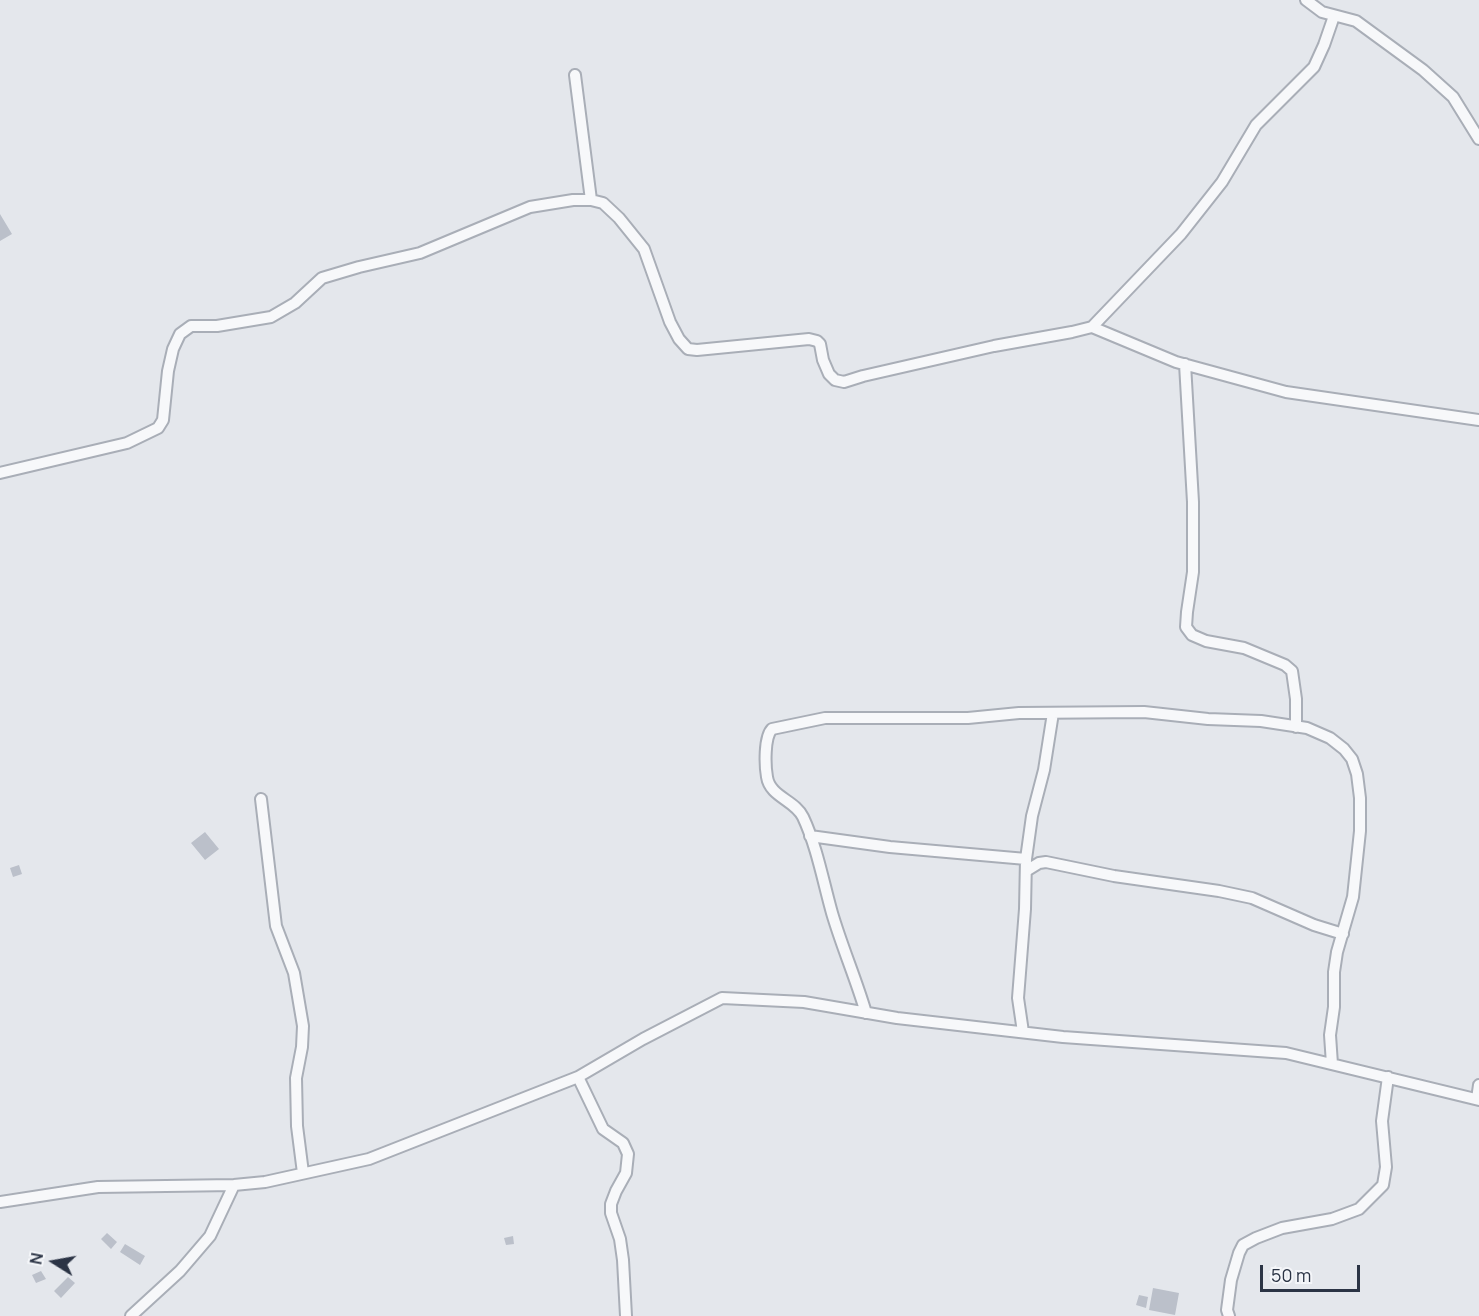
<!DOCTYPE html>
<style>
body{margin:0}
#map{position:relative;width:1479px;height:1316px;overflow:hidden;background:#e4e7ec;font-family:Manrope,sans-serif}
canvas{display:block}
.north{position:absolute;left:24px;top:1232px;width:60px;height:60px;-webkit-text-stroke:4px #f4f6f9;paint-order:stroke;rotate:281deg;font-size:16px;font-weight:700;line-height:24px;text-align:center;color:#2b3445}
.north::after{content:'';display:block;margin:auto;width:21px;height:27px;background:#2b3445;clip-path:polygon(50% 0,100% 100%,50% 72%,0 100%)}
.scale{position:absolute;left:1260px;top:1265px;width:100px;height:27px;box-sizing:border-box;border:3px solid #2b3445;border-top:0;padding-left:8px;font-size:18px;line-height:21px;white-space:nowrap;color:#2b3445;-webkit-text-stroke:4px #f4f6f9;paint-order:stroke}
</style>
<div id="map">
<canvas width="1479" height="1316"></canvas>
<div class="north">N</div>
<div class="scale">50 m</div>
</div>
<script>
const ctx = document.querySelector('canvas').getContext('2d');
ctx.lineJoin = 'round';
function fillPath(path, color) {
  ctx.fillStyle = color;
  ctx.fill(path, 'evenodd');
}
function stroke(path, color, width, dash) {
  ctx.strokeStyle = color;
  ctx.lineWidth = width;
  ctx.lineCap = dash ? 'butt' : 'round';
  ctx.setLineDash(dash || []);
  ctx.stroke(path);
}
fillPath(new Path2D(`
 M 0,214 L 12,234 L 0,241 Z
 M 205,832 L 219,849 L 205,860 L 191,843 Z
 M 19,865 L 22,874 L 13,877 L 10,868 Z
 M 107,1233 L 117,1242 L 111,1249 L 101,1239 Z
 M 513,1236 L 514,1244 L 506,1245 L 504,1238 Z
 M 125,1244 L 145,1256 L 140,1265 L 120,1252 Z
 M 41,1271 L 46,1279 L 36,1283 L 32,1275 Z
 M 68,1277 L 75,1283 L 61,1298 L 54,1291 Z
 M 1153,1288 L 1179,1293 L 1175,1315 L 1149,1310 Z
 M 1139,1295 L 1148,1297 L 1146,1308 L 1136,1305 Z`), '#bbc0ca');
const minor = new Path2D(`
 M 1306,0 L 1322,12 L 1356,21 L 1423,70 L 1453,97 L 1479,139
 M 575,75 L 591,200
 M 1092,327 L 1176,362 L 1286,392 L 1479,420
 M 1185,364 L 1193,502 L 1193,572 L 1187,612 L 1186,627 L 1192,635 L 1206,641 L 1244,648 L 1285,665 L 1292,671 L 1296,699 L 1296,727
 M 0,473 L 127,443 L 158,428 L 163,420 L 168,371 L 173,349 L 180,334 L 191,326 L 217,326 L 271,317 L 295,303 L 322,278 L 359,267 L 420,253 L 530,207 L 573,200 L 591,200 L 603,203 L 619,218 L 644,249 L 670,322 L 679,339 L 688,349 L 697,350 L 809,339 L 817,341 L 820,344 L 823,360 L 829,374 L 835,380 L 844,382 L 863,376 L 994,346 L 1072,332 L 1092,327 L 1181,234 L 1222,182 L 1256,125 L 1314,67 L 1324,45 L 1334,16
 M 261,799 L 276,926 L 294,973 L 303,1026 L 302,1047 L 296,1078 L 297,1126 L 303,1173
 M 810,836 L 890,847 L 1026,859
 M 1026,871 L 1039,863 L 1046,862 L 1114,876 L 1219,891 L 1252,898 L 1314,925 L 1343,934
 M 866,1013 C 856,979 842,947 832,913 C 823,881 817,847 803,817 C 795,800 770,797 767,777 C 765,766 764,737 772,729 L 825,718 L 968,718 L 1019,713 L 1144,712 L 1208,719 L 1261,721 L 1307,728 L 1330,738 L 1344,749 L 1352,759 L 1357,774 L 1360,798 L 1360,831 L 1353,897 L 1337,952 L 1334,972 L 1334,1007 L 1330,1035 L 1332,1064
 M 1023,1032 L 1018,998 L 1025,909 L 1026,859 L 1032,816 L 1044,770 L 1053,713
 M 578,1077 L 603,1129 L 623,1143 L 628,1154 L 626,1173 L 616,1191 L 611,1204 L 611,1213 L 620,1239 L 623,1260 L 626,1316
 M 1477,1099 L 1479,1085
 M 0,1202 L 98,1187 L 234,1185 L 265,1182 L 369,1159 L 578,1077 L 643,1039 L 722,998 L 804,1002 L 897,1018 L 1063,1037 L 1286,1053 L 1479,1100
 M 131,1316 L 180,1271 L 210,1236 L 234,1185
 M 1229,1316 L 1227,1310 L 1231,1280 L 1239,1253 L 1243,1245 L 1256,1238 L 1282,1228 L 1332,1219 L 1359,1209 L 1383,1185 L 1386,1167 L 1382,1121 L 1388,1077`);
stroke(minor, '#a9aeb7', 14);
stroke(minor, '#f7f8fa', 10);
</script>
